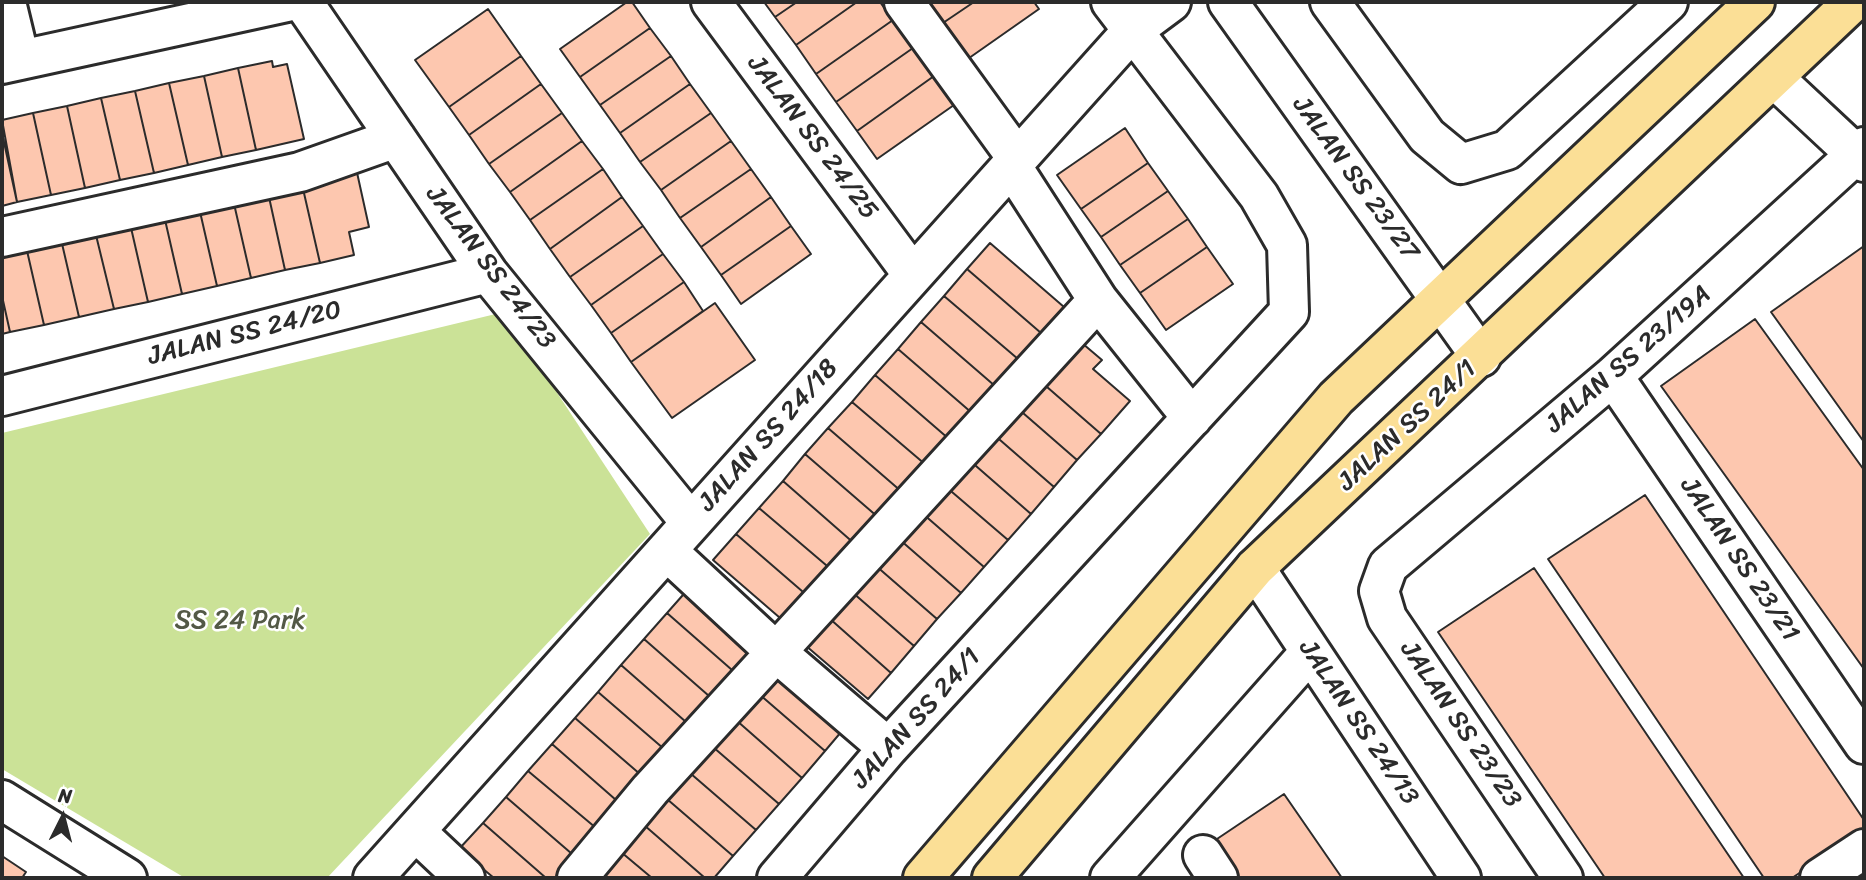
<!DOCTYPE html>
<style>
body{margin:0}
#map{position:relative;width:1866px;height:880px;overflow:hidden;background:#fff;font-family:Sriracha,sans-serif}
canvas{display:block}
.frame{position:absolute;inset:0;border:4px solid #2b2b2b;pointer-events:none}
.north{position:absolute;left:28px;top:782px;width:70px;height:70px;-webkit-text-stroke:5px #fff;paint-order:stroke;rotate:6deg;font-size:19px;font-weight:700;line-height:28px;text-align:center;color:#2b2b2b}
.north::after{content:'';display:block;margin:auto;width:24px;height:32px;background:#2b2b2b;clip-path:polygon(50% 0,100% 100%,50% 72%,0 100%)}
</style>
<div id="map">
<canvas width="1866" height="880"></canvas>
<div class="frame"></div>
<div class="north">N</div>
</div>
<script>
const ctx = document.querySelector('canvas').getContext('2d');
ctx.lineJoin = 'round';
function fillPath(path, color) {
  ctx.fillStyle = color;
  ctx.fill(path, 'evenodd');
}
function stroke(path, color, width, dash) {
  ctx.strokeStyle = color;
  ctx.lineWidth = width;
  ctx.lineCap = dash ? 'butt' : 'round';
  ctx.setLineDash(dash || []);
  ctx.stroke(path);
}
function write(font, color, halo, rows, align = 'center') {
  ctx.font = font + ' Sriracha,sans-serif';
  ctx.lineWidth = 5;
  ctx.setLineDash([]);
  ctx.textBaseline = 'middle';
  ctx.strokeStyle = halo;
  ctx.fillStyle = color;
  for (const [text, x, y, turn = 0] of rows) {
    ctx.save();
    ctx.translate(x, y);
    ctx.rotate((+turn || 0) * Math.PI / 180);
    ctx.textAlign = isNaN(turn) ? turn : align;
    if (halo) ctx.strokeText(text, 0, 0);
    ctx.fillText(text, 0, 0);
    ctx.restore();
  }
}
fillPath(new Path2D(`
 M 504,312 L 650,534 L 327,878 L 185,878 L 2,769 L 2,433 Z`), '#cbe297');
const building = new Path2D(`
 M 627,2 L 632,2 L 650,28 L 580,77 L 560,49 Z
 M 764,2 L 797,2 L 775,17 Z
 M 797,2 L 857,2 L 796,45 L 775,17 Z
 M 857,2 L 880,2 L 893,20 L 816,74 L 796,45 Z
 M 919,2 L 974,2 L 937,27 Z
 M 974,2 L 1034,2 L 1039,9 L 962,63 L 937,27 Z
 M 488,9 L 521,56 L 449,107 L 415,60 Z
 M 893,20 L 913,48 L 836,102 L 816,74 Z
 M 650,28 L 671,56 L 600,105 L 580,77 Z
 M 913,48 L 934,76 L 857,131 L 836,102 Z
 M 521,56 L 541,84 L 469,135 L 449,107 Z
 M 671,56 L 690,84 L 620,133 L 600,105 Z
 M 272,61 L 273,67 L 287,64 L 304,139 L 256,150 L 238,68 Z
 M 238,68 L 256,150 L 222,157 L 204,76 Z
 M 204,76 L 222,157 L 188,165 L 169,83 Z
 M 934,76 L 954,105 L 877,159 L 857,131 Z
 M 169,83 L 188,165 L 154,173 L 135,91 Z
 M 541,84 L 562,113 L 489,164 L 469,135 Z
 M 690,84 L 711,113 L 640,162 L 620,133 Z
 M 135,91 L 154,173 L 120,180 L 101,98 Z
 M 101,98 L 120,180 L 85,188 L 67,106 Z
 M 67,106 L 85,188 L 51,195 L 33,113 Z
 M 33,113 L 51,195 L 17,202 L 2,120 Z
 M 562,113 L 582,141 L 510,192 L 489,164 Z
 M 711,113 L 731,141 L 661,190 L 640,162 Z
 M 1125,128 L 1148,163 L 1081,209 L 1057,175 Z
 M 2,133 L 17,202 L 2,206 Z
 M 582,141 L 603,169 L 530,220 L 510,192 Z
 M 731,141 L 751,169 L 680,218 L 661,190 Z
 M 1148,163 L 1168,191 L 1101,237 L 1081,209 Z
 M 356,168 L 369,227 L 349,232 L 354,255 L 320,263 L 301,180 Z
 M 603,169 L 622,197 L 550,249 L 530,220 Z
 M 751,169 L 771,197 L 701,247 L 680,218 Z
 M 301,180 L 320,263 L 285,270 L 267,188 Z
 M 267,188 L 285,270 L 251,278 L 232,195 Z
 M 1168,191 L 1188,219 L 1120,265 L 1101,237 Z
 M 232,195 L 251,278 L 217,286 L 198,203 Z
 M 622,197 L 643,226 L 570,277 L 550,249 Z
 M 771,197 L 791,226 L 721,275 L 701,247 Z
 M 198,203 L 217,286 L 182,294 L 163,211 Z
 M 163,211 L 182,294 L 148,302 L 129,219 Z
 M 129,219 L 148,302 L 114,309 L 94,227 Z
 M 1188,219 L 1207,247 L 1140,293 L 1120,265 Z
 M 643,226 L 663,254 L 591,305 L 570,277 Z
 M 791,226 L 811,254 L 741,304 L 721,275 Z
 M 94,227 L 114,309 L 79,317 L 60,235 Z
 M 60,235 L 79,317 L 44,325 L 25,242 Z
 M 25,242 L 44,325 L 10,332 L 2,296 L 2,248 Z
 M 990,243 L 1064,307 L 1041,333 L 967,269 Z
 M 1864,246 L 1864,442 L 1771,312 Z
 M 1207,247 L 1233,284 L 1166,330 L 1140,293 Z
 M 663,254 L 684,282 L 611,333 L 591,305 Z
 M 967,269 L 1041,333 L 1018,359 L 944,296 Z
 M 684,282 L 703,311 L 631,362 L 611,333 Z
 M 2,296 L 10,332 L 2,334 Z
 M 944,296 L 1018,359 L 995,386 L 921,322 Z
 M 715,303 L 755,360 L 672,418 L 631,362 Z
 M 1755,319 L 1864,470 L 1864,669 L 1661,386 Z
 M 921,322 L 995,386 L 972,413 L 898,349 Z
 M 1076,338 L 1102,360 L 1093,369 L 1130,401 L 1101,434 L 1039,380 Z
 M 898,349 L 972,413 L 949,439 L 875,375 Z
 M 875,375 L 949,439 L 926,465 L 852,402 Z
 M 1039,380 L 1101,434 L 1077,460 L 1015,406 Z
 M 852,402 L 926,465 L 902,492 L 828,428 Z
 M 1015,406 L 1077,460 L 1054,487 L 992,433 Z
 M 828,428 L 902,492 L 879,518 L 805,454 Z
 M 992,433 L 1054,487 L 1031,514 L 968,459 Z
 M 805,454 L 879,518 L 856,545 L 783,481 Z
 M 968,459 L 1031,514 L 1008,540 L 945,486 Z
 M 783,481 L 856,545 L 833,571 L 759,508 Z
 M 945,486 L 1008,540 L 984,567 L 922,513 Z
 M 1645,495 L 1864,820 L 1864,830 L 1792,878 L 1764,878 L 1548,559 Z
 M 759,508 L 833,571 L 810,598 L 736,534 Z
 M 922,513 L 984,567 L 961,593 L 899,539 Z
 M 736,534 L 810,598 L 787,624 L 713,560 Z
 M 899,539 L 961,593 L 937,619 L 875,565 Z
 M 875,565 L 937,619 L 914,646 L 852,592 Z
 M 1534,568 L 1744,878 L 1605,878 L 1438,632 Z
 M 690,587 L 763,650 L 740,677 L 667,613 Z
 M 852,592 L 914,646 L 891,673 L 829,618 Z
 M 667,613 L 740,677 L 717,703 L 644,639 Z
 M 829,618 L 891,673 L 868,699 L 805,645 Z
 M 644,639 L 717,703 L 694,729 L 621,665 Z
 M 621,665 L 694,729 L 671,755 L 598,692 Z
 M 782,668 L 847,725 L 825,751 L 759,694 Z
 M 598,692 L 671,755 L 648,781 L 575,718 Z
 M 759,694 L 825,751 L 802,778 L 736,720 Z
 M 575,718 L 648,781 L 624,807 L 552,744 Z
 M 736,720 L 802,778 L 779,804 L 713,747 Z
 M 552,744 L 624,807 L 602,833 L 528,771 Z
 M 713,747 L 779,804 L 756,830 L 690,773 Z
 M 528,771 L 602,833 L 579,860 L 506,797 Z
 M 690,773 L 756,830 L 733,856 L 667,799 Z
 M 1284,794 L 1342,878 L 1231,878 L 1208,845 Z
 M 506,797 L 579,860 L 562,878 L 546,878 L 483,823 Z
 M 667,799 L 733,856 L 714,878 L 705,878 L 644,825 Z
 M 483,823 L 546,878 L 494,878 L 459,849 Z
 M 644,825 L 705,878 L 652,878 L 621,852 Z
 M 621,852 L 652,878 L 599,878 Z
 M 2,856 L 26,872 L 22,878 L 2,878 Z`);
fillPath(building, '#fdc7af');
stroke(building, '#2b2b2b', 2);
const minor = new Path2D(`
 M 6,2 L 20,60
 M 303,2 L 488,273 L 691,523
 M 711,2 L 913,275
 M 904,2 L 1017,158
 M 1228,2 L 1481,357
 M 1330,2 L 1427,136 L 1461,164 L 1507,150 L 1668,2
 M 2,64 L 287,2
 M 1774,78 L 1864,162
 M 1011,165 L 1098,300 L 1192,418
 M 2,237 L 300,172 L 396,138
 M 1613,376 L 1864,744
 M 2,396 L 488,273
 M 667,551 L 776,652 L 888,748
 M 1255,568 L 1461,878
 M 2,800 L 127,878
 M 415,831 L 465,878
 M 1203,855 L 1218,878
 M 373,878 L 1132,31 L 1171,2
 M 577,878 L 650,790 L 1098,300
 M 777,878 L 888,748 L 1289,312 L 1287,245 L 1259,196 L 1111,2
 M 1110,878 L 1310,652
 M 1563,878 L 1387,618 L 1379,591 L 1388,566 L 1613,376 L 1864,147
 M 1820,878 L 1864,849`);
const major = new Path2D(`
 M 923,878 L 1336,398 L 1755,2
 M 992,878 L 1255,568 L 1853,2`);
stroke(minor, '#2b2b2b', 44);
stroke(major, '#2b2b2b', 44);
stroke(minor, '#fff', 38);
stroke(major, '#fbdf96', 38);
write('26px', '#2b2b2b', '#fff', [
 ["JALAN SS 24/25",812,138,53],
 ["JALAN SS 23/27",1355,179,54],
 ["JALAN SS 24/23",490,268,53],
 ["JALAN SS 24/20",245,334,-14],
 ["JALAN SS 23/19A",1629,360,-41],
 ["JALAN SS 24/1",1408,426,-43],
 ["JALAN SS 24/18",769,436,-48],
 ["JALAN SS 23/21",1739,560,56],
 ["JALAN SS 24/1",917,719,-48],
 ["JALAN SS 24/13",1358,723,56],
 ["JALAN SS 23/23",1460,725,56]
]);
write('26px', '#535946', '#fff', [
 ["SS 24 Park",240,621]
]);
</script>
